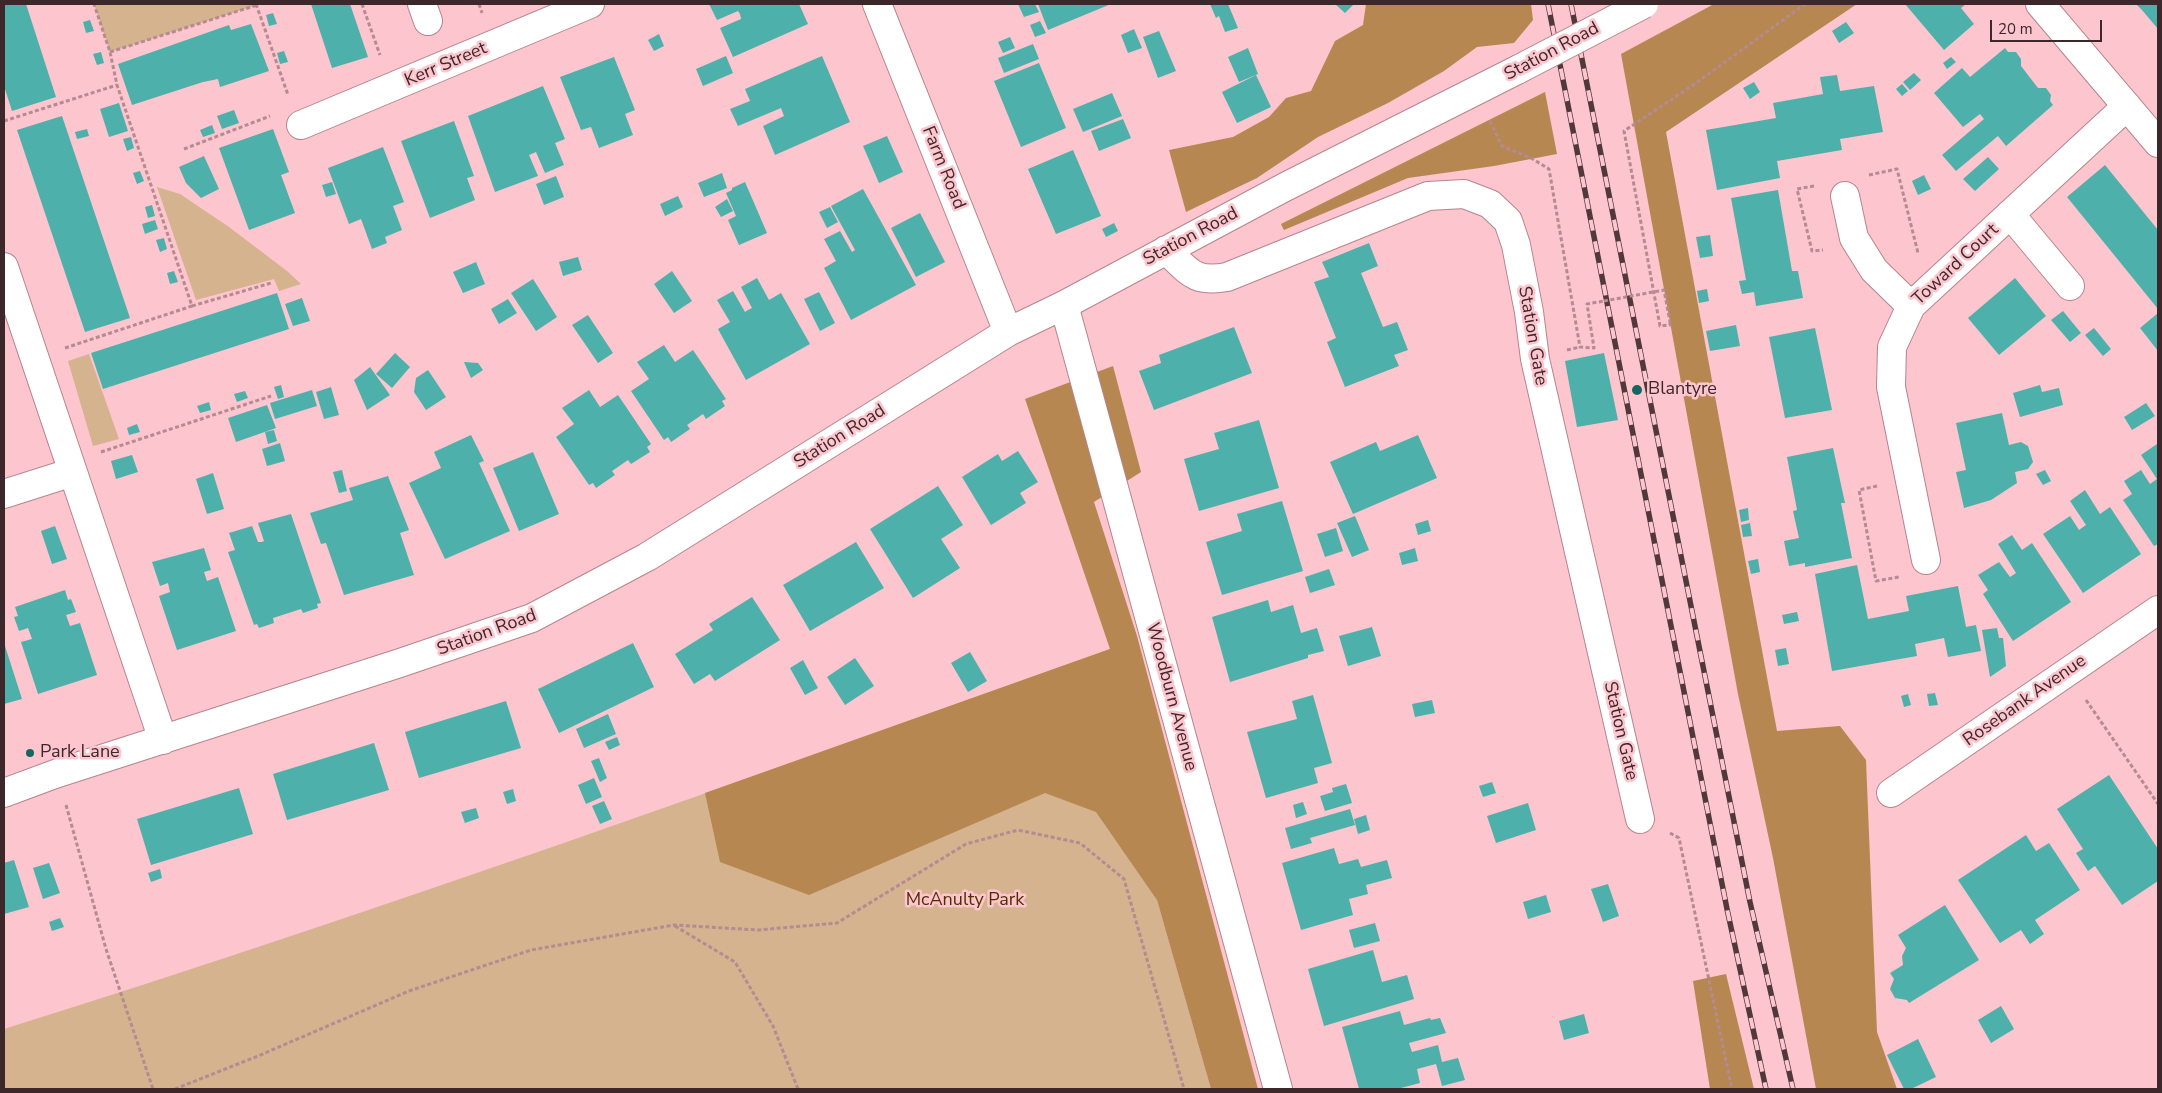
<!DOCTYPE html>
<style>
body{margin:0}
#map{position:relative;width:2162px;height:1093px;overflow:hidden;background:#fdc5cd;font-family:"Nunito Sans",sans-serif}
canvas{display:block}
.frame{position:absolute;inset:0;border:5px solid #3c272a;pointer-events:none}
.scale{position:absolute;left:1990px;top:20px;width:112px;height:22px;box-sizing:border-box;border:2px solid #3c272a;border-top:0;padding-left:6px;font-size:15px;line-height:18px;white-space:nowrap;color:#3c272a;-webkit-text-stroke:4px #fdc5cd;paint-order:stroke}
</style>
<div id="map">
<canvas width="2162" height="1093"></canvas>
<div class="frame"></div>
<div class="scale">20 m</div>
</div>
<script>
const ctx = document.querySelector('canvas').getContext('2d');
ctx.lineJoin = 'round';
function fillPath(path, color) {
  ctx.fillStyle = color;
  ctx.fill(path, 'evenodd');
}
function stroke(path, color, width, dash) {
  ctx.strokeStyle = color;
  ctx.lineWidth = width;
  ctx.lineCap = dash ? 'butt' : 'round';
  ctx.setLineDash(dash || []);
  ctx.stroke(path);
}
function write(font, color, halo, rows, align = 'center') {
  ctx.font = font + ' "Nunito Sans",sans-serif';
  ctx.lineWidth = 5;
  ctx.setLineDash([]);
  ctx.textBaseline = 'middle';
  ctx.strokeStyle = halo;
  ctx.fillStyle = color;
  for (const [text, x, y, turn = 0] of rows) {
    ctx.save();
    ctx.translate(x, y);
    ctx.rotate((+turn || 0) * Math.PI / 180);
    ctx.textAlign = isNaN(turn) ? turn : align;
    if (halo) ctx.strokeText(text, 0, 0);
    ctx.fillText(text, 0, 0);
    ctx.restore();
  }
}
fillPath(new Path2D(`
 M 94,4 L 256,4 L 257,5 L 110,52 Z
 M 157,187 L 180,194 L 229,227 L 287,271 L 301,284 L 279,291 L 274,279 L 196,300 Z
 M 89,354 L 119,439 L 93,446 L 68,361 Z
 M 1110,649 L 1157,900 L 1211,1089 L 4,1089 L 4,1029 C 376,913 743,780 1110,649 Z`), '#d4b38e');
fillPath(new Path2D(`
 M 1366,4 L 1531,4 L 1533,20 L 1514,43 L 1477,47 L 1444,71 L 1388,103 L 1318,137 L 1257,178 L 1186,212 L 1169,150 L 1233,137 L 1269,117 L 1286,98 L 1311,91 L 1335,41 L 1363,25 Z
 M 1714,4 L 1857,4 L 1666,132 L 1777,731 L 1840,726 L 1866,760 L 1877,1032 L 1897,1089 L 1816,1089 L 1773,858 L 1738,694 L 1621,54 Z
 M 1545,92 L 1557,154 L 1494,166 L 1408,178 L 1284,230 L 1281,224 Z
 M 1113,366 L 1141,472 L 1094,502 L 1137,636 L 1258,1089 L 1211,1089 L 1157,900 L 1096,812 L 1045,793 L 809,895 L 720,862 L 705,793 L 1110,649 L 1025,399 Z
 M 1726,974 L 1754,1089 L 1710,1089 L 1693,981 Z`), '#b68750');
fillPath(new Path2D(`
 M 4,4 L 26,4 L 56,97 L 12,111 L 4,86 Z
 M 311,4 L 350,4 L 368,57 L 332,68 Z
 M 709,4 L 799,4 L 808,24 L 733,57 L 720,28 L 741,19 L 740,14 L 738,11 L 717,20 Z
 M 1018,4 L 1035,4 L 1039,12 L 1024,17 Z
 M 1038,4 L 1111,4 L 1048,30 Z
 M 1210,4 L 1228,4 L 1238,28 L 1225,32 L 1219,16 L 1216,18 Z
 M 1335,4 L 1354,4 L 1345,13 Z
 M 1905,4 L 1966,4 L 1961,8 L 1974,24 L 1944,50 Z
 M 2136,4 L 2158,4 L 2158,29 L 2142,10 Z
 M 273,13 L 277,24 L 269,26 L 266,15 Z
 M 90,20 L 94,31 L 86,33 L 83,22 Z
 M 1040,21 L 1046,33 L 1035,37 L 1030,25 Z
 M 1846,22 L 1854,33 L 1839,43 L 1832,31 Z
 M 251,24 L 269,71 L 220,87 L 218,79 L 203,82 L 132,105 L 118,64 L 229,25 L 231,30 Z
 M 1134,29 L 1142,48 L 1128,53 L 1121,35 Z
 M 1159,31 L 1176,71 L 1158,78 L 1143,37 Z
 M 659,34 L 664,46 L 654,51 L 648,40 Z
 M 1010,37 L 1015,48 L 1003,53 L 998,42 Z
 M 1033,44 L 1039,59 L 1004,73 L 998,58 Z
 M 1248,48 L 1258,74 L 1239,82 L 1228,57 Z
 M 2005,48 L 2008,52 L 2016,52 L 2021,59 L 2021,66 L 2038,88 L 2046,88 L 2051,95 L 2050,101 L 2053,105 L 2006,146 L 1998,136 L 1956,171 L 1942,155 L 1984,119 L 1980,114 L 1963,127 L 1934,93 L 1962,68 L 1970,77 Z
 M 284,51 L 288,62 L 280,64 L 277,53 Z
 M 101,52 L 104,63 L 97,65 L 93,54 Z
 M 726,56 L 733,73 L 703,86 L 696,69 Z
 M 822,56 L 850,122 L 775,155 L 763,126 L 784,116 L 781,108 L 738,126 L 730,109 L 750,101 L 745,89 Z
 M 614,57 L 635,110 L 625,114 L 633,135 L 599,148 L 591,127 L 581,130 L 560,77 Z
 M 1951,57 L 1956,62 L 1947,69 L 1943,63 Z
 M 1039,63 L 1066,128 L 1021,147 L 994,81 Z
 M 1914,73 L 1921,80 L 1910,90 L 1903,82 Z
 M 1256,75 L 1271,107 L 1237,123 L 1222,92 Z
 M 1837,75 L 1840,91 L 1874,86 L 1883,132 L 1840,139 L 1842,150 L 1777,161 L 1780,178 L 1717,190 L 1706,130 L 1776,118 L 1773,103 L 1823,94 L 1820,77 Z
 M 1754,82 L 1760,92 L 1750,99 L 1743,88 Z
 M 1902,84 L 1908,91 L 1902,96 L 1896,89 Z
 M 543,86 L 565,139 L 555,143 L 564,165 L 545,173 L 536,152 L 529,155 L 538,176 L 495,192 L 468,116 Z
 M 1112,93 L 1122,116 L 1083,132 L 1073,109 Z
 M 119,103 L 128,131 L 109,137 L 100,109 Z
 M 234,110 L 239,123 L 222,129 L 217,116 Z
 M 62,116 L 130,318 L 85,332 L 17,130 Z
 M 1123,119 L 1131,138 L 1099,151 L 1091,131 Z
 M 454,121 L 474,176 L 467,178 L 475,200 L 430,218 L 401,141 Z
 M 212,125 L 215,133 L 203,137 L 200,130 Z
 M 87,129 L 89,136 L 77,139 L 75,132 Z
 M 273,129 L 289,172 L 281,175 L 295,213 L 249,230 L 219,148 Z
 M 887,136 L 903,172 L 879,183 L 863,146 Z
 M 131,137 L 134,148 L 127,151 L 123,139 Z
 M 383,147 L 404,202 L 393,206 L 402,230 L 385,237 L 387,243 L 372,249 L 361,219 L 349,224 L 328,168 Z
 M 1073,150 L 1101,216 L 1056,234 L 1028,169 Z
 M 204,156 L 219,189 L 201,198 L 186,183 L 179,167 Z
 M 1988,157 L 1999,169 L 1975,191 L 1963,179 Z
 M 2105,165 L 2158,230 L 2158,309 L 2067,197 Z
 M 140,171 L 144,181 L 137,184 L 133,173 Z
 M 722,173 L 727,188 L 704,197 L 698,183 Z
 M 1924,175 L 1931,189 L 1918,195 L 1912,181 Z
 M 556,176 L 564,197 L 544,205 L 536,184 Z
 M 332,182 L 336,194 L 326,197 L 322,185 Z
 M 745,182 L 767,233 L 739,245 L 728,220 L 736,216 L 726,193 L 732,190 L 732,188 Z
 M 863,189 L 916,285 L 851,320 L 824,268 L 836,261 L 824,239 L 840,231 L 852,252 L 855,250 L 831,206 Z
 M 1778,190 L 1792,271 L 1798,271 L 1803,298 L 1756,306 L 1754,292 L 1742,294 L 1739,281 L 1746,280 L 1731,198 Z
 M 678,196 L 683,207 L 665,216 L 660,204 Z
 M 727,199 L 733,211 L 721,217 L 715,207 Z
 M 152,205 L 155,216 L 148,218 L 145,207 Z
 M 830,207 L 838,222 L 827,228 L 819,212 Z
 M 920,213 L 945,262 L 916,277 L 891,228 Z
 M 155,220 L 158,229 L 145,234 L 142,224 Z
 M 1114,223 L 1118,231 L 1106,237 L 1102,229 Z
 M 1710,235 L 1713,256 L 1700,258 L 1696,237 Z
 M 164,238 L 167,249 L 160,252 L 156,240 Z
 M 1369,243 L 1378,266 L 1361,273 L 1383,327 L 1397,322 L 1408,350 L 1394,355 L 1399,366 L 1345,387 L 1327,342 L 1336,338 L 1314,282 L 1329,277 L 1322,262 Z
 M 578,257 L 582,270 L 563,276 L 559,262 Z
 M 476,262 L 485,284 L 463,293 L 453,272 Z
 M 174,271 L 178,282 L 170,284 L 167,273 Z
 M 672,271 L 692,301 L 674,313 L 654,284 Z
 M 757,278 L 769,300 L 781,293 L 810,344 L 746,380 L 718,329 L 730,322 L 717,300 L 733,291 L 745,312 L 748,310 L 752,308 L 741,287 Z
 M 2015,278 L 2046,316 L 1999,355 L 1968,318 Z
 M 533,279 L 557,317 L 536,331 L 511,293 Z
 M 1707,289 L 1709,301 L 1699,303 L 1697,291 Z
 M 819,292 L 835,323 L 820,331 L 804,299 Z
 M 277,293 L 289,329 L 103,389 L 91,353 Z
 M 302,298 L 310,321 L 293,326 L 285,304 Z
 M 508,299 L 517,313 L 499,324 L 491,309 Z
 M 2063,311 L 2081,333 L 2070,342 L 2051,320 Z
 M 2158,313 L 2158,351 L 2140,328 Z
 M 588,315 L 613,353 L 598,363 L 572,325 Z
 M 1736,325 L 1740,346 L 1710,351 L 1706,331 Z
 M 1234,327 L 1252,373 L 1154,410 L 1139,371 L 1161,363 L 1159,355 Z
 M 1815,328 L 1832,410 L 1785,418 L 1769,337 Z
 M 2094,328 L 2111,349 L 2103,356 L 2085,335 Z
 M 664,345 L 675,362 L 693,350 L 726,399 L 722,401 L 725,406 L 706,419 L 703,414 L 687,425 L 690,429 L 671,442 L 668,437 L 664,440 L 631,391 L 649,379 L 637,362 Z
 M 395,353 L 410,367 L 392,388 L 376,374 Z
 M 1604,353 L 1618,420 L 1577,427 L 1565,361 Z
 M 464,362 L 478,363 L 483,370 L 471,378 Z
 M 370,367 L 390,395 L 367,410 L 354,380 Z
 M 428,370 L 446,397 L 426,410 L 414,392 L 416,378 Z
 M 281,385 L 284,397 L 278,399 L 274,387 Z
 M 2040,385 L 2042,392 L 2059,388 L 2063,405 L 2020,417 L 2013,393 Z
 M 331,387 L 339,415 L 324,419 L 316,392 Z
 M 312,390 L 317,406 L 275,419 L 270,403 Z
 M 589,390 L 600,407 L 618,395 L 651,444 L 647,447 L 650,452 L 631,464 L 628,460 L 612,471 L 615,475 L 596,488 L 593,483 L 589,485 L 556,437 L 574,424 L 562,408 Z
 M 245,391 L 248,398 L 237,402 L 234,394 Z
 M 209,402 L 211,410 L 200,413 L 197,406 Z
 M 2146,403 L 2155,416 L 2132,430 L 2124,417 Z
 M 267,405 L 276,428 L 236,442 L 228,418 Z
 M 2002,413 L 2009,445 L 2021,442 L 2028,446 L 2033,462 L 2028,469 L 2015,472 L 2017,483 L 1991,500 L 1964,508 L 1956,472 L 1966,470 L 1956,423 Z
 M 1259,420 L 1279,488 L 1199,511 L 1184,459 L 1219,449 L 1214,433 Z
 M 137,424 L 140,432 L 129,435 L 127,428 Z
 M 274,430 L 277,441 L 268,444 L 265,432 Z
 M 471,435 L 484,461 L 479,463 L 510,531 L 445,559 L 409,483 L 441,468 L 434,452 Z
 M 1418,435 L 1437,478 L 1353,514 L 1330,462 L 1376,442 L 1380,451 Z
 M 280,443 L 285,461 L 267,466 L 262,449 Z
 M 2157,444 L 2158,447 L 2158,544 L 2154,546 L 2123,500 L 2132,494 L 2124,481 L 2141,470 L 2150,484 L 2157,479 L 2141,455 Z
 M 1833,448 L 1845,503 L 1841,503 L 1852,558 L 1805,567 L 1805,563 L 1789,566 L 1784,541 L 1799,538 L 1793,511 L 1797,510 L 1787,457 Z
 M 1018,451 L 1038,482 L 1020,493 L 1026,503 L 991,525 L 962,477 L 998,454 L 1002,461 Z
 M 533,452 L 559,514 L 519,531 L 493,468 Z
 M 132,455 L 138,472 L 116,479 L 111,461 Z
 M 342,470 L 347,491 L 339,493 L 333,472 Z
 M 2045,470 L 2051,481 L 2043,485 L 2036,474 Z
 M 213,473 L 224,509 L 207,514 L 196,479 Z
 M 388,476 L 409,530 L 400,533 L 414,575 L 344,595 L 326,543 L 321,544 L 310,513 L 353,500 L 349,488 Z
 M 938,486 L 963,525 L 941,539 L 960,568 L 913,598 L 870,529 Z
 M 2085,490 L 2100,514 L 2110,507 L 2141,554 L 2083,593 L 2043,534 L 2070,516 L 2079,530 L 2086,525 L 2070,501 Z
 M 1282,501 L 1303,571 L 1222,595 L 1206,542 L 1242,531 L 1237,514 Z
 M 1748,508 L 1749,520 L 1741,522 L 1739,510 Z
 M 291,514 L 321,603 L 317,604 L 318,608 L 303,613 L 301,609 L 273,618 L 274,623 L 259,628 L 257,624 L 254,625 L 228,552 L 235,550 L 229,533 L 252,526 L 258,542 L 262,542 L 264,541 L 258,523 Z
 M 1355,516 L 1369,550 L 1352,557 L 1337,523 Z
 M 1428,520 L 1431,531 L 1418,535 L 1415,524 Z
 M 1750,523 L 1752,536 L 1743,537 L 1741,525 Z
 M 55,526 L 67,559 L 52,564 L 41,531 Z
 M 1336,528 L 1343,551 L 1325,557 L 1317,534 Z
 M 2012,535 L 2022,550 L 2032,543 L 2071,602 L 2013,641 L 1983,594 L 1988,590 L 1978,575 L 1999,562 L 2010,577 L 2016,573 L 1998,544 Z
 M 856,542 L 884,588 L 810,631 L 783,585 Z
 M 204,548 L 211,570 L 204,572 L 207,581 L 218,577 L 236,631 L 177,650 L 159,596 L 170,592 L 168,583 L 160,586 L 152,562 Z
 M 1415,548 L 1418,561 L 1402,565 L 1399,553 Z
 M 1758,559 L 1760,572 L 1751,574 L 1748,561 Z
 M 1857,565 L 1868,619 L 1909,611 L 1906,596 L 1958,586 L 1966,627 L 1976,625 L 1981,651 L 1948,657 L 1944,638 L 1915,644 L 1917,656 L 1832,671 L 1815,574 Z
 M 1329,569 L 1335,585 L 1310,593 L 1305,577 Z
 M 65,590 L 68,600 L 71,599 L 76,612 L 66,615 L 70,626 L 80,623 L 97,675 L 38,694 L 21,642 L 32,639 L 28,628 L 19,631 L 14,617 L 18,616 L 15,607 Z
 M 752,597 L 780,640 L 715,681 L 710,674 L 694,684 L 675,654 L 713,630 L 709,624 Z
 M 1268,600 L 1271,612 L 1293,605 L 1301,633 L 1317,628 L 1324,651 L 1308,655 L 1308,658 L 1230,682 L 1212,617 Z
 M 1797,612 L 1799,621 L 1784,624 L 1782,615 Z
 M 1372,627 L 1381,656 L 1348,666 L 1339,636 Z
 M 1997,628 L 1999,638 L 2003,638 L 2006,666 L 1990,677 L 1982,630 Z
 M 633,643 L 654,687 L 559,733 L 538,689 Z
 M 4,646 L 5,646 L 22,699 L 4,704 Z
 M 1786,648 L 1789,664 L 1778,666 L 1775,650 Z
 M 970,652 L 987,681 L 968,692 L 951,663 Z
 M 855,658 L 874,686 L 845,705 L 827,677 Z
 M 803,660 L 818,688 L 805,695 L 790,668 Z
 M 1935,693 L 1938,705 L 1929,706 L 1927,694 Z
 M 1908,694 L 1911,705 L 1904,707 L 1901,696 Z
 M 1313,695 L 1332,763 L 1314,768 L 1318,783 L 1266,798 L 1247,732 L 1297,719 L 1292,701 Z
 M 1432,700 L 1435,713 L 1415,717 L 1412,704 Z
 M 506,701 L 521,748 L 419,778 L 405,732 Z
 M 608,714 L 616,734 L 584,748 L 576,729 Z
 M 617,737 L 620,745 L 609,750 L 605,742 Z
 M 374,743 L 389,790 L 287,820 L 273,774 Z
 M 599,758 L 607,778 L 600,782 L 591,761 Z
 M 2109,775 L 2158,849 L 2158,881 L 2122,905 L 2095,866 L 2088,871 L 2076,853 L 2083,849 L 2057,809 Z
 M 594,778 L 602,797 L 586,804 L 578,785 Z
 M 1492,782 L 1496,793 L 1483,797 L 1479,786 Z
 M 1346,784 L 1352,803 L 1325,811 L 1320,796 L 1333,792 L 1332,788 Z
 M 239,788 L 253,834 L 151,865 L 137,819 Z
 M 513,789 L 516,801 L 507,804 L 503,792 Z
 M 604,801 L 612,819 L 600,824 L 592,806 Z
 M 1303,802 L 1307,814 L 1296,818 L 1293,805 Z
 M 1528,803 L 1536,830 L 1496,843 L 1487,816 Z
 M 476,808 L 479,818 L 465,823 L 461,812 Z
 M 1350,809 L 1355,825 L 1310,838 L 1312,843 L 1291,849 L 1285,828 Z
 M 1366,815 L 1370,830 L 1358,834 L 1354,819 Z
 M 2026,835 L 2036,851 L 2049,843 L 2080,890 L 2035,920 L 2044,934 L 2030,944 L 2021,930 L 2000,943 L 1958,880 Z
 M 1334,848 L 1339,864 L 1358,859 L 1361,867 L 1387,860 L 1392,878 L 1366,885 L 1368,894 L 1349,899 L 1353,915 L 1301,930 L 1282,863 Z
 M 14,860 L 29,907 L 4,914 L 4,863 Z
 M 49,863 L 60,893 L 43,899 L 33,868 Z
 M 160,869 L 162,878 L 151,882 L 148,873 Z
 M 1608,884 L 1619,916 L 1603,922 L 1591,889 Z
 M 1546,895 L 1551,912 L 1528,919 L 1523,902 Z
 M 1945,905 L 1979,960 L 1909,1003 L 1907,1000 L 1895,998 L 1890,989 L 1894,979 L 1890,973 L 1903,965 L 1902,956 L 1906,948 L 1898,935 Z
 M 60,918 L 64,927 L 52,931 L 49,922 Z
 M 1375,923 L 1380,941 L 1354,948 L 1349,930 Z
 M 1373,950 L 1382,982 L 1407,975 L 1414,999 L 1324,1026 L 1308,969 Z
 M 2001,1006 L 2014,1029 L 1991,1043 L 1978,1020 Z
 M 1400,1011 L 1404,1025 L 1430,1018 L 1431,1020 L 1440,1018 L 1446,1033 L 1409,1043 L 1412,1052 L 1438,1045 L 1442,1062 L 1458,1058 L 1465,1080 L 1442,1086 L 1436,1064 L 1417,1069 L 1420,1083 L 1397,1089 L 1359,1089 L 1342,1027 Z
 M 1584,1014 L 1589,1033 L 1564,1040 L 1559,1021 Z
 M 1918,1039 L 1936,1077 L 1911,1089 L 1904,1089 L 1887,1055 Z`), '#4eb0aa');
const minor = new Path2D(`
 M 422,4 L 428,21
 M 877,4 L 1008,332
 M 2040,4 L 2158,143
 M 301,125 L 590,4
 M 1845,196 L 1854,238 L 1874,270 L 1911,306
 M 2010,214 L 2070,286
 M 1166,250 C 1189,271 1193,283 1227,277 L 1428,196 L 1464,194 L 1490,204 L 1508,221 L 1516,245 L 1529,312 L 1535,359 L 1640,819
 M 4,267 L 163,740
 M 1064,305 L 1278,1089
 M 4,494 L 73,472
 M 1926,560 L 1891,387 L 1892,347 L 1911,306 L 2127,106
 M 4,793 L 55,774 L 400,663 L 532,618 L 647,557 L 1008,332 L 1064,305 L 1285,187 L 1519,69
 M 1891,793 L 2158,610`);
stroke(minor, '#b7848c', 30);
stroke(new Path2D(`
 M 256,4 L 288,95
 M 362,4 L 380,55
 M 479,4 L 482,13
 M 110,52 L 257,5
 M 4,121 L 117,85
 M 1490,121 L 1502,146 L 1531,158 L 1549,169 L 1580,347 L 1594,348 L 1587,304 L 1604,301
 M 184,149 L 270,116
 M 1869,175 L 1897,169 L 1918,253
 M 1814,186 L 1797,189 L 1812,251 L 1823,250
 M 192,306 L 271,283
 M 1670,322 L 1670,325 L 1660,326 L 1624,131 L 1696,83 L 1805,4
 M 65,348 L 192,306 L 117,85 L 110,52 L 94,4
 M 1567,350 L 1580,347
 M 101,452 L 271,396
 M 1877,486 L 1859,490 L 1876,581 L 1899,577
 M 2086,700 L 2158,804
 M 66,805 L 106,949 L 153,1089
 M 1670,833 L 1679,838 L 1732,1089
 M 675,926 L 735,962 L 773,1026 L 798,1089
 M 175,1089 L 258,1056 L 409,991 L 531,950 L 674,925 L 758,930 L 837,923 L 966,844 L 1018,830 L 1080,843 L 1124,879 L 1184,1089`), '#b58a91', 3, [4, 2.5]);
stroke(minor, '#fff', 28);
const rail = new Path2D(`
 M 1548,4 L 1727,909 L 1766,1089
 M 1571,4 L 1750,902 L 1793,1089`);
stroke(rail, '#50383b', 5.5);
stroke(rail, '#fdc5cd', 4, [11]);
const minorBridge = new Path2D(`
 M 1519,69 L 1644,4`);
stroke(minorBridge, '#b7848c', 30, []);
stroke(new Path2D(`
 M 1604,301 L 1664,290 L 1670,322`), '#b58a91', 3, [4, 2.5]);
stroke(minorBridge, '#fff', 28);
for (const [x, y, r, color] of [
 [1637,390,6,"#176560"],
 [30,753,5,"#176560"]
]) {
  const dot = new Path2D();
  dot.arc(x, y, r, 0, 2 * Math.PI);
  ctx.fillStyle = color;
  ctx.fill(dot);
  stroke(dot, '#fdc5cd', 2);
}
write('18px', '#3c272a', '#fdc5cd', [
 ["Station Road",1552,52,-28],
 ["Kerr Street",446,65,-23],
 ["Farm Road",943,168,68],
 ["Station Road",1191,237,-28],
 ["Toward Court",1956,265,-43],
 ["Station Gate",1532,336,80],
 ["Station Road",840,437,-32],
 ["Station Road",487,633,-20],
 ["Woodburn Avenue",1171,697,75],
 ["Rosebank Avenue",2025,701,-35],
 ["Station Gate",1620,731,77]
]);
write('18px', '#3c272a', '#fdc5cd', [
 ["Blantyre",1648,390],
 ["Park Lane",40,753]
], 'left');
write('18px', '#4f2f00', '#fdc5cd', [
 ["McAnulty Park",965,901]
]);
</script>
